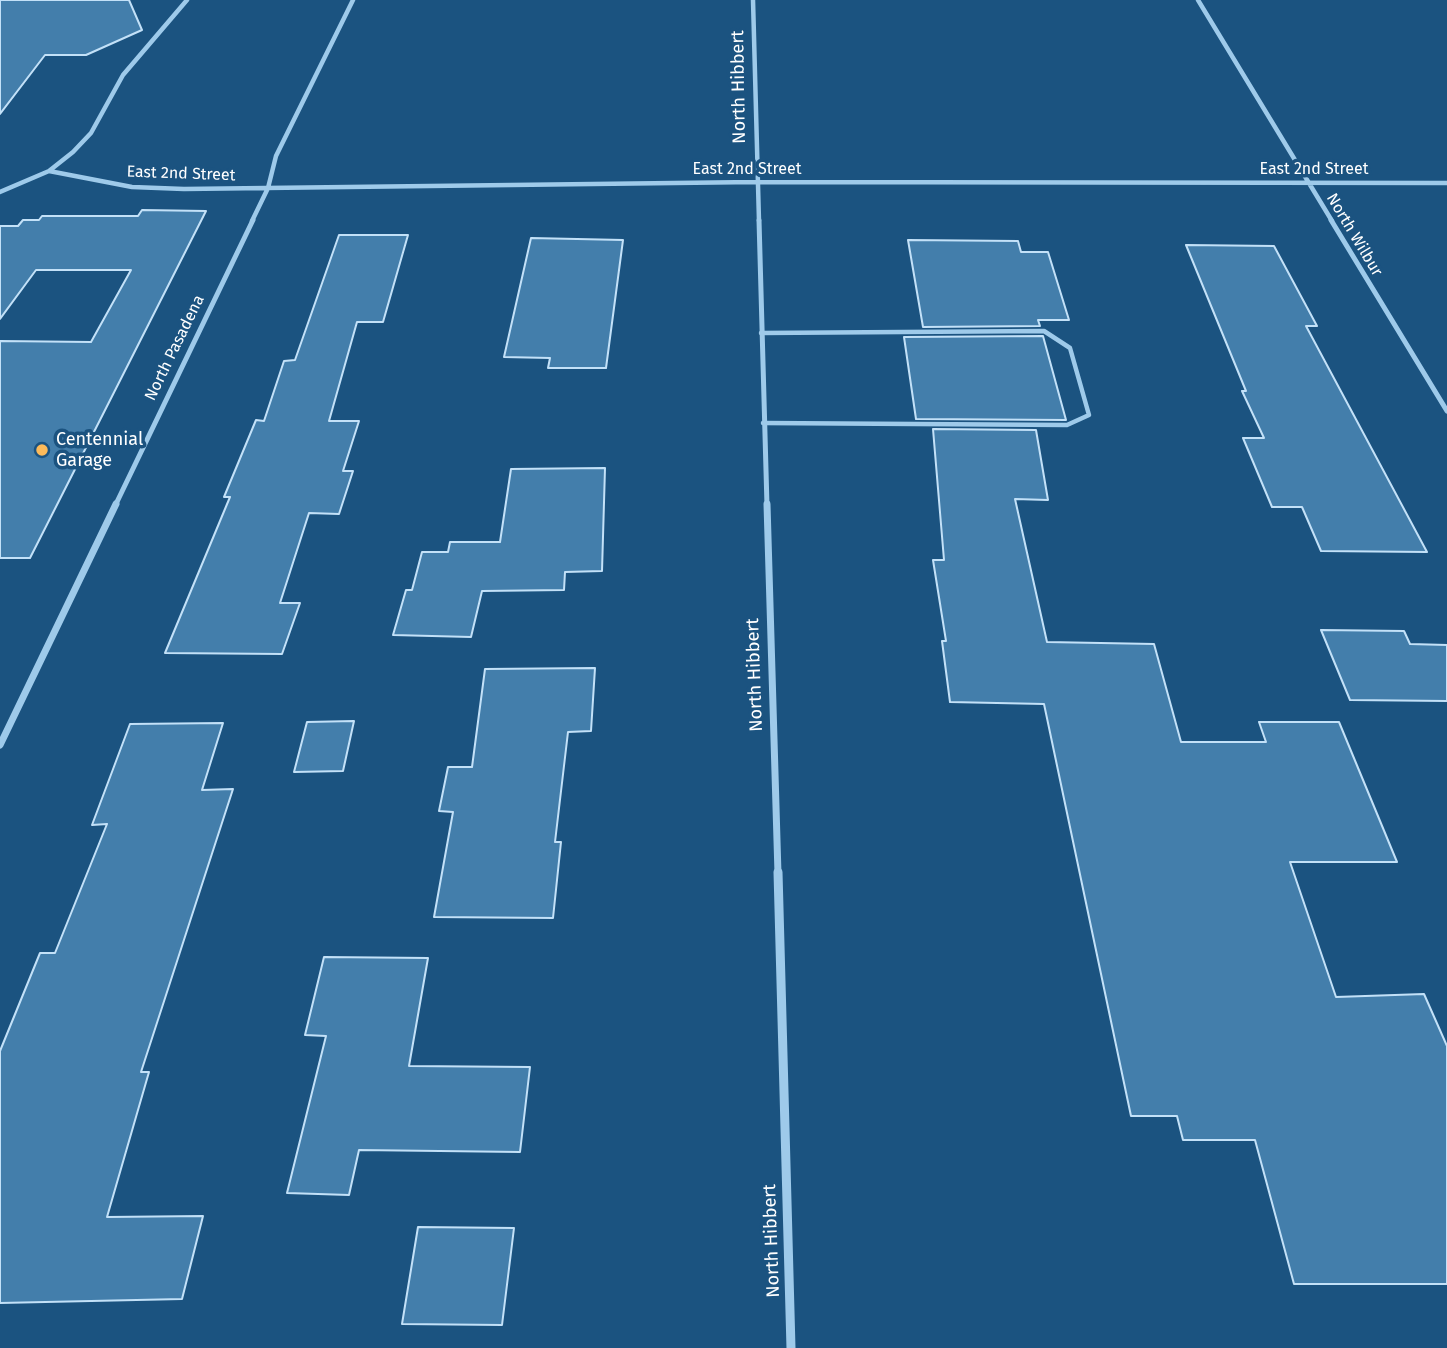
<!DOCTYPE html>
<style>
body{margin:0}
canvas{display:block;background:#1b5380}
</style>
<canvas width="1447" height="1348"></canvas>
<script>
const ctx = document.querySelector('canvas').getContext('2d');
ctx.lineJoin = 'round';
function fillPath(path, color) {
  ctx.fillStyle = color;
  ctx.fill(path, 'evenodd');
}
function stroke(path, color, width, dash) {
  ctx.strokeStyle = color;
  ctx.lineWidth = width;
  ctx.lineCap = dash ? 'butt' : 'round';
  ctx.setLineDash(dash || []);
  ctx.stroke(path);
}
function write(font, color, halo, rows, align = 'center') {
  ctx.font = font + ' "Fira Sans",sans-serif';
  ctx.lineWidth = 7;
  ctx.setLineDash([]);
  ctx.textBaseline = 'middle';
  ctx.strokeStyle = halo;
  ctx.fillStyle = color;
  for (const [text, x, y, turn = 0] of rows) {
    ctx.save();
    ctx.translate(x, y);
    ctx.rotate((+turn || 0) * Math.PI / 180);
    ctx.textAlign = isNaN(turn) ? turn : align;
    if (halo) ctx.strokeText(text, 0, 0);
    ctx.fillText(text, 0, 0);
    ctx.restore();
  }
}
const building = new Path2D(`
 M 0,0 L 129,0 L 142,30 L 86,55 L 45,55 L 0,114 Z
 M 142,210 L 206,211 L 30,558 L 0,558 L 0,341 L 91,342 L 131,270 L 36,270 L 0,319 L 0,226 L 18,226 L 23,220 L 39,220 L 42,216 L 138,216 Z
 M 339,235 L 408,235 L 383,322 L 357,322 L 329,421 L 359,421 L 343,471 L 353,471 L 339,514 L 309,513 L 280,603 L 300,603 L 282,654 L 165,653 L 230,497 L 224,497 L 256,420 L 264,421 L 284,361 L 295,360 Z
 M 531,238 L 623,240 L 606,368 L 548,368 L 550,358 L 504,357 Z
 M 908,240 L 1018,241 L 1021,252 L 1048,252 L 1069,320 L 1038,320 L 1040,326 L 923,327 Z
 M 1186,245 L 1274,246 L 1317,326 L 1306,326 L 1427,552 L 1321,551 L 1302,507 L 1272,507 L 1243,438 L 1264,438 L 1242,391 L 1246,391 Z
 M 1043,336 L 1066,420 L 916,419 L 904,337 Z
 M 933,429 L 1036,430 L 1048,500 L 1015,499 L 1047,642 L 1154,644 L 1181,742 L 1266,742 L 1259,722 L 1339,722 L 1397,862 L 1290,862 L 1336,997 L 1424,994 L 1447,1046 L 1447,1284 L 1294,1284 L 1255,1140 L 1183,1140 L 1177,1116 L 1131,1116 L 1044,704 L 950,702 L 942,641 L 946,641 L 933,560 L 944,560 Z
 M 605,468 L 602,571 L 565,572 L 564,590 L 482,591 L 471,637 L 393,635 L 406,590 L 412,590 L 422,552 L 448,552 L 450,542 L 500,542 L 511,469 Z
 M 1321,630 L 1404,631 L 1410,644 L 1447,645 L 1447,701 L 1350,700 Z
 M 595,668 L 591,731 L 568,732 L 555,842 L 561,842 L 553,918 L 434,917 L 453,812 L 439,811 L 448,767 L 472,767 L 485,669 Z
 M 354,721 L 343,771 L 294,772 L 307,722 Z
 M 223,723 L 202,790 L 233,789 L 141,1072 L 149,1072 L 107,1217 L 203,1216 L 182,1299 L 0,1303 L 0,1051 L 40,953 L 55,953 L 107,824 L 92,825 L 130,724 Z
 M 324,957 L 428,958 L 409,1066 L 530,1067 L 520,1152 L 359,1150 L 349,1195 L 287,1193 L 326,1036 L 305,1035 Z
 M 418,1227 L 514,1228 L 502,1325 L 402,1324 Z`);
fillPath(building, '#437eab');
stroke(building, '#c3e1f8', 2);
stroke(new Path2D(`
 M 761,333 L 1044,331 L 1070,348 L 1089,415 L 1067,425 L 763,423`), '#9ecaea', 4.5);
stroke(new Path2D(`
 M 753,0 L 759,221
 M 1198,0 L 1332,221
 M 49,171 L 132,187 L 184,189 L 756,182 L 1447,183
 M 0,192 L 49,171 L 73,152 L 91,133 L 123,75 L 187,0
 M 252,221 L 268,188 L 276,156 L 353,0`), '#9ecaea', 4.5);
stroke(new Path2D(`
 M 759,220 L 767,506
 M 1331,220 L 1447,411
 M 115,506 L 253,220`), '#9ecaea', 5);
stroke(new Path2D(`
 M 767,504 L 778,874
 M 0,745 L 116,504`), '#9ecaea', 7);
stroke(new Path2D(`
 M 778,872 L 791,1348`), '#9ecaea', 9);
for (const [x, y, r, color] of [
 [42,450,7,"#fcba5a"]
]) {
  const dot = new Path2D();
  dot.arc(x, y, r, 0, 2 * Math.PI);
  ctx.fillStyle = color;
  ctx.fill(dot);
  stroke(dot, '#1b5380', 2.5);
}
write('16px', '#fff', '#1b5380', [
 ["East 2nd Street",747,170],
 ["East 2nd Street",1314,170],
 ["East 2nd Street",181,174,2],
 ["North Wilbur",1354,235,59],
 ["North Pasadena",175,348,-64]
]);
write('18px', '#fff', '#1b5380', [
 ["North Hibbert",739,87,-91],
 ["North Hibbert",755,675,-92],
 ["North Hibbert",772,1241,-92]
]);
write('18px', '#fff', '#1b5380', [
 ["Centennial",56,440],
 ["Garage",56,461]
], 'left');
</script>
